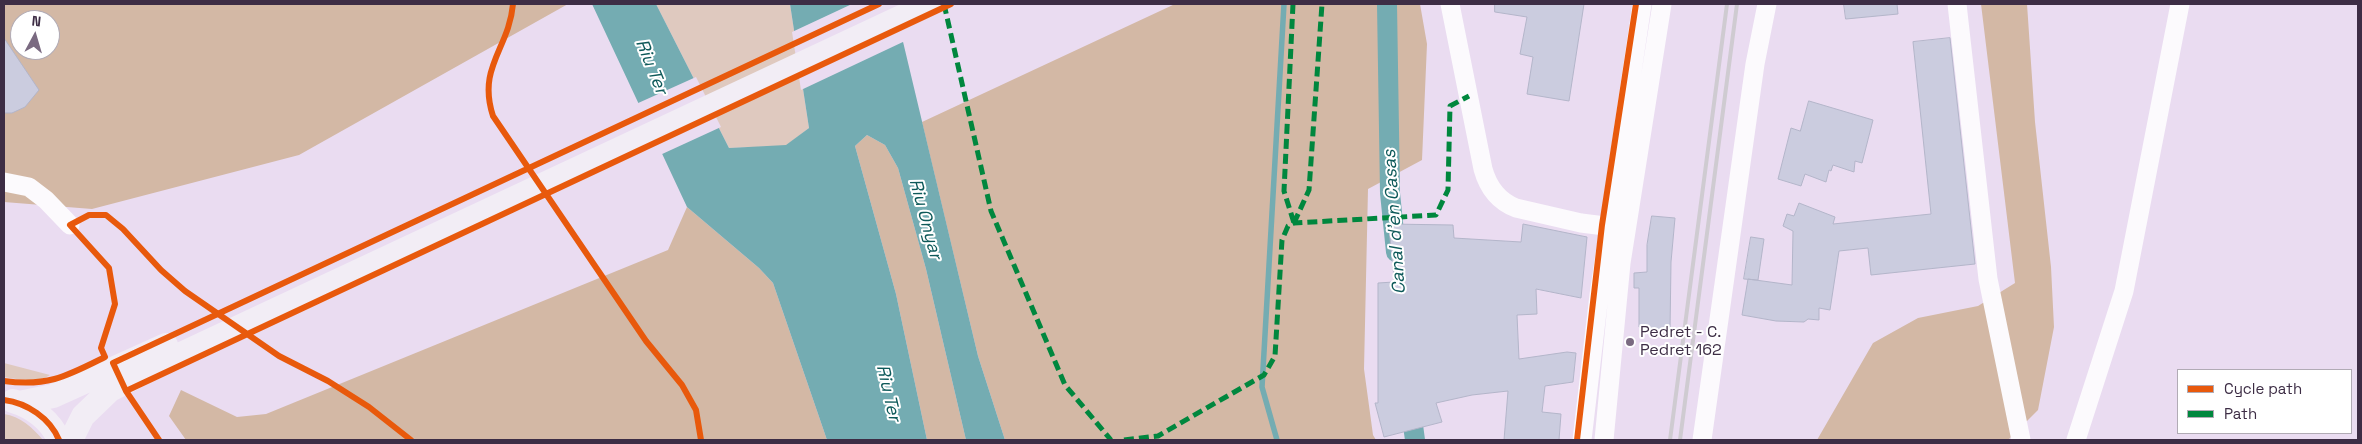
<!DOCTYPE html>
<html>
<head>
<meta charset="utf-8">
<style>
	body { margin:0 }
	#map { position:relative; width:2362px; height:444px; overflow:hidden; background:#eadcf1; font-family:"Space Grotesk",sans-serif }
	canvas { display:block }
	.frame { position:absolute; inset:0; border:5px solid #3d2d45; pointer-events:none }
	.legend { position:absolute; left:2177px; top:369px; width:175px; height:65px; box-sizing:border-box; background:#fff; border:1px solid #b1abb5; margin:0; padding:6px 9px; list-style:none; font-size:15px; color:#3d2d45 }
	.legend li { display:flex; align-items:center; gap:10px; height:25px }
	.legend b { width:25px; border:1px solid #b1abb5 }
	.north { position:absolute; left:10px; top:10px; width:50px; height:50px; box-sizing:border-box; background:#fff; border:1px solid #b1abb5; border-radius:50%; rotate:6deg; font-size:14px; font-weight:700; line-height:20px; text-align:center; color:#3d2d45 }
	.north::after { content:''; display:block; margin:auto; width:18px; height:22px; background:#7a6a81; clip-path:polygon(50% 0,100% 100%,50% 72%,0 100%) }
</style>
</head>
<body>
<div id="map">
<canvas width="2362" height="444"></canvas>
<div class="frame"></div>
<ul class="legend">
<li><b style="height:6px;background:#e8590c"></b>Cycle path</li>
<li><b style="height:6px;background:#00873e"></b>Path</li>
</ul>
<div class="north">N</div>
</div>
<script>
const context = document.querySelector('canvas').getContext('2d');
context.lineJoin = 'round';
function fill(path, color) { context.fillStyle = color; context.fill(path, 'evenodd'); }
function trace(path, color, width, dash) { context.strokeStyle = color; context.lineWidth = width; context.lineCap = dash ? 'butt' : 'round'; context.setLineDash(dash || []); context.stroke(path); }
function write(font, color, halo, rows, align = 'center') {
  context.font = font + ' "Space Grotesk",sans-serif'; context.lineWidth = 4; context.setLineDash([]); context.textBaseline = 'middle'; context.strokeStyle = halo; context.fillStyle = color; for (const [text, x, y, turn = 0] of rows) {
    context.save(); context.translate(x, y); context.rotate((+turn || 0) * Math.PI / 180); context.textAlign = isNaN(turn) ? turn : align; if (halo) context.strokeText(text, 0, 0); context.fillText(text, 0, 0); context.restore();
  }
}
fill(new Path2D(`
	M656,4H790L809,128L786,146L729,148Z
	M4,363L50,375C38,384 17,379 4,377Z
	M4,414C20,416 33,428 43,440H4Z`), '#dfc9bf');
fill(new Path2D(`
	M4,4H568L299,155L92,209L4,202ZM20,20H50V50H20Z
	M1175,4H1420L1427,44L1422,160L1368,189L1364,369L1373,435L1376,440H1005L978,356L922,122Z
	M1981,4H2027L2035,122L2051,267L2054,327L2038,410L2008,440H1817L1873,343L1918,318L1978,306L2015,283Z
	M867,135L885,145L898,168L926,269L966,440H927L896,294L855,146Z
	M687,207L759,268L773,283L827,440H186L169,416L181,390L237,417L266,414L668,250Z`), '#d3b8a5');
fill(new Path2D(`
	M592,4H656L729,148L786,145L809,128L790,4H894L978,356L1005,440H966L926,269L898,168L885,145L867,135L855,146L896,294L927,440H827L773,283L759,268L687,207Z`), '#74acb2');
fill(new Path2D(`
	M852,4H897L905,41L801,90L792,32Z
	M696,77L721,127L660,155L636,104Z`), '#eadcf1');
trace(new Path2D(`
	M1277,440L1262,387L1284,4`), '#74acb2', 5.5);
trace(new Path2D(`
	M1387,4L1390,193L1396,252
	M1410,403L1415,440`), '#74acb2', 20);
const building = new Path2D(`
	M1495,4H1584L1569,101L1527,94L1533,57L1520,54L1527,17L1495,12Z
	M1844,4H1897L1898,14L1846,19Z
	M4,38L39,90L25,107L12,113H4Z
	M1950,38L1975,264L1871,275L1868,248L1839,251L1830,310L1819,308V320L1808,319L1804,322L1776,321L1742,315L1748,279L1792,285L1793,231L1783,226L1787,214L1794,216L1799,203L1835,217L1833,224L1931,214L1913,42Z
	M1809,101L1873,120L1862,163L1855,161L1854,172L1833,165L1831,171L1829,170L1826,182L1805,174L1801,186L1778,179L1791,128L1800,131Z
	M1652,216L1675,218L1671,262L1670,331L1645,330V327H1639V288H1634V273L1647,272V245Z
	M1389,224L1453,225L1454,238L1521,242L1523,224L1587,237L1581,298L1536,289L1537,314L1517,315L1519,359L1567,352L1576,353L1573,382L1545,386L1542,412L1561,414L1559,440H1504L1508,391L1472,395L1436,403L1442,422L1384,437L1375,403H1378V283L1394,282Z
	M1751,237L1764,239L1758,280L1744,279Z`);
fill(building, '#cbccdf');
trace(building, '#b3b5c9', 1);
trace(new Path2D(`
	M1450,4L1483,169C1488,187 1498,201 1516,208L1581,223L1621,228
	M1957,4L1988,279L2021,440
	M4,182L29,187L46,200L70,225
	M1582,440L1599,295L1642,4
	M1604,440L1621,263L1662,4
	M1702,440L1755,64L1767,4
	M2076,440L2124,291L2180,4`), '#fcfafd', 19);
trace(new Path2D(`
	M13,401C33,407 51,421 59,440
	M19,403L53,396L166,345
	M71,440L83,416L110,390L166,361L929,4`), '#f2edf5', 24);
trace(new Path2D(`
	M1670,440L1727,4
	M1680,440L1737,4`), '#cfcbd1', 4);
trace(new Path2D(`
	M944,4L991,211L1065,385L1111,440
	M1293,4L1284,191L1294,223
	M1294,223L1309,190L1322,4
	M1124,440L1158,436L1264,375L1275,356L1282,240L1288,226L1294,223L1436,215L1448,190L1450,106L1469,96`), '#00873e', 5, [10, 5]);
trace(new Path2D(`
	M513,4C509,49 477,67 493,116L646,341L682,385L696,410L701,440
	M4,381C48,387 67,376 105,357L101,348L115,304L109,268L70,225L89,215H106L123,229L161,270L185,291L279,356L328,381L369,407L411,440
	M126,391L951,4
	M4,400C27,403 50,418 59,440
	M159,440L126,391L113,363L879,4
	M1577,440L1602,225L1636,4`), '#e8590c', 6);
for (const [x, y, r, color] of [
	[1630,342,5,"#7a6a81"]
]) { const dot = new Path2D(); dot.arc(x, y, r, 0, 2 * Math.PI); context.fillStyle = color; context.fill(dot); trace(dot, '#fff', 2); }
write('16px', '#3d2d45', '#fff', [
	["Pedret - C.",1640,333],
	["Pedret 162",1640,351]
], 'left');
write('italic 18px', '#0d5959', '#fff', [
	["Riu Ter",651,67,68],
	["Riu Onyar",925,219,75],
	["Canal d'en Casas",1395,222,-94],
	["Riu Ter",888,393,77]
]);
</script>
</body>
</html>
